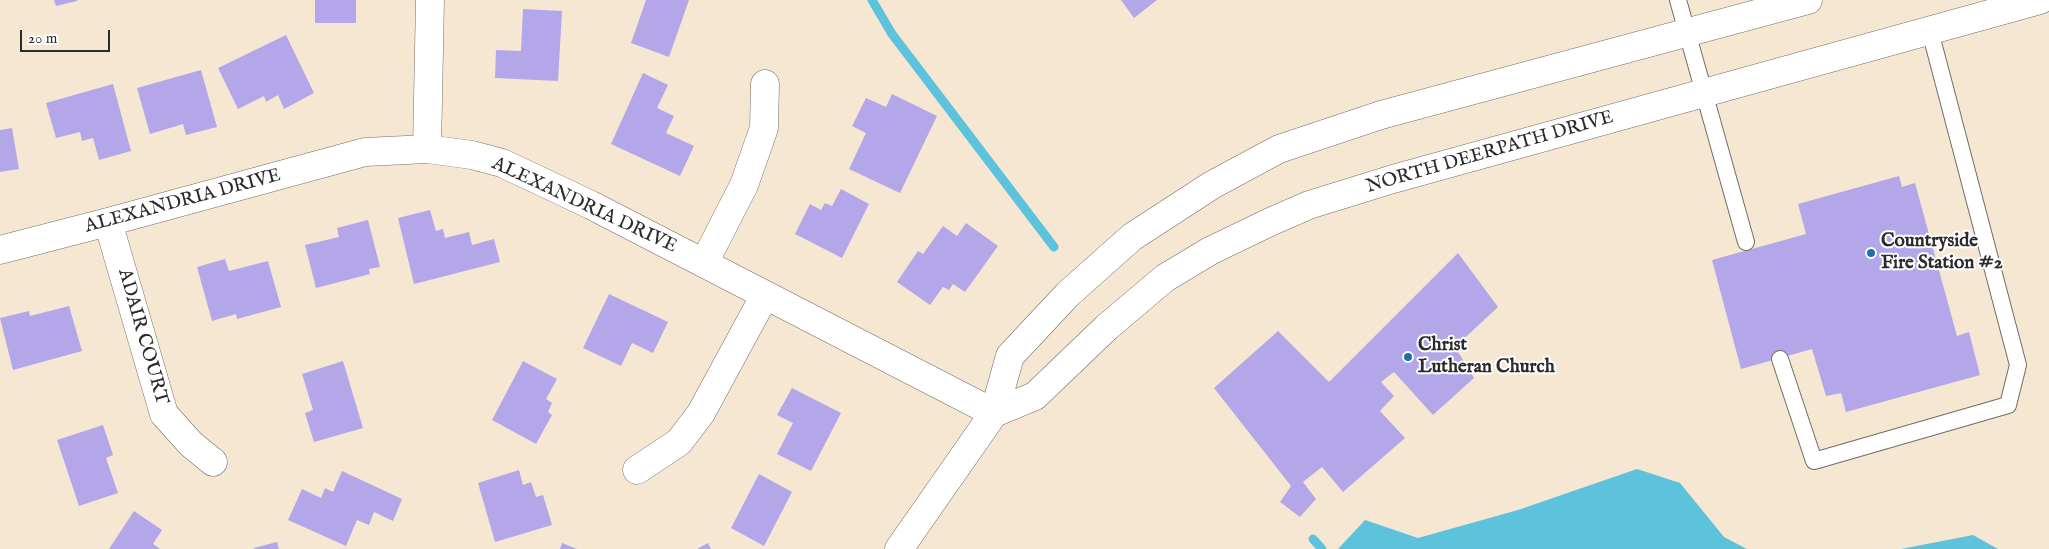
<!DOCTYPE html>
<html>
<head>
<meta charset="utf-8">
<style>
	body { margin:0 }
	#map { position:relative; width:2049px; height:549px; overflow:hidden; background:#f6e7d2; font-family:"IM FELL English",serif }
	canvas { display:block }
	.scale { position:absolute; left:20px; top:30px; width:90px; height:22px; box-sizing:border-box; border:2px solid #2b2b2b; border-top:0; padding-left:6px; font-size:15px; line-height:18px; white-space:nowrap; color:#2b2b2b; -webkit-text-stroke:4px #fff; paint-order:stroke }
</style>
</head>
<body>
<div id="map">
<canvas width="2049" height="549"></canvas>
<div class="scale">20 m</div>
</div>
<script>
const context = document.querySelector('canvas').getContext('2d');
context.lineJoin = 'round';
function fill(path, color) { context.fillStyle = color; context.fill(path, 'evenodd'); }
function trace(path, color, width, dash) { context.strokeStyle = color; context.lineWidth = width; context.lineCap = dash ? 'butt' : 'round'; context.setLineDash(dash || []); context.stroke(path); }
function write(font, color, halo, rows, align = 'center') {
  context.font = font + ' "IM FELL English",serif'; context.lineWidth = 4; context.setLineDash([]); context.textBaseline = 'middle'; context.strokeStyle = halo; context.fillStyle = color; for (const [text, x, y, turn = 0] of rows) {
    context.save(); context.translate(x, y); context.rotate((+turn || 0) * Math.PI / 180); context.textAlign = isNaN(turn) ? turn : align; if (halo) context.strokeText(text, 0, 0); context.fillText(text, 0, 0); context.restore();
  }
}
fill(new Path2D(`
	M1637,469L1680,483L1724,537L1747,549H1338L1365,520L1418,538L1518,510Z
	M1973,535L1998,549H1901Z`), '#5dc2db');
trace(new Path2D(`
	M872,0L892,34L1054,247
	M1313,539L1322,549`), '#5dc2db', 9);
fill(new Path2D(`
	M54,0H77V1L56,6Z
	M315,0H356V23H315Z
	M646,0H689L669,57L631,43Z
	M1121,0H1157L1134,18Z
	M523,9L562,11L558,81L495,78L496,50L521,51Z
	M286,35L314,93L284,109L278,95L266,102L264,96L238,109L218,68Z
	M201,70L217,127L186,135L183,124L150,134L137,88Z
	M643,73L668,85L657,108L674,116L666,133L694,146L680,176L611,144Z
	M113,84L131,151L99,160L93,138L82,141L80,132L56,138L46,103Z
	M892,94L937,116L900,193L849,169L866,133L852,126L866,98L886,107Z
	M12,128L19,169L0,172V130Z
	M1899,176L1902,187L1915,183L1957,336L1969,332L1980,375L1846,412L1841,393L1826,396L1812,349L1741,369L1712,260L1806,234L1798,204Z
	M841,189L869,204L842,258L795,234L810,204L821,210L825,203L832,206Z
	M430,210L436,231L443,229L445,238L469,232L472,245L494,239L500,262L414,284L398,218Z
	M368,220L380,267L369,269L370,274L316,288L305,245L339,237L337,228Z
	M966,223L998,246L965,292L953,284L949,290L943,287L930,305L897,282L918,251L923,254L943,226L957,236Z
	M1458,253L1498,307L1455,347L1474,378L1433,415L1394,372L1381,382L1394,396L1380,411L1405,438L1343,492L1322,467L1303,482L1316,499L1300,517L1280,502L1291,486L1214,388L1278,331L1329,382Z
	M225,259L229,271L268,261L281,307L237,319L236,314L212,321L197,267Z
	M609,294L668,322L653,353L632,343L621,366L583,348Z
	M69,306L82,351L13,370L0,318L29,311L30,316Z
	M343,361L363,428L314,442L305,413L313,410L302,374Z
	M523,361L557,379L546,399L552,403L548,412L552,415L536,444L492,420Z
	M792,388L841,413L811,471L777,454L793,423L777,415Z
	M103,425L113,455L106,458L118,493L79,506L57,440Z
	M519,470L523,485L531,482L536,497L543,495L552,525L495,542L478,483Z
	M342,471L402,499L393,521L374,512L369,525L357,520L346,546L288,520L302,489L321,498L325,488L333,492Z
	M759,474L792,492L764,546L731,528Z
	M134,511L162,530L153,544L160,549H109Z
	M277,542L279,549H254V548Z
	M562,543L577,549H560Z
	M708,543L711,549H697Z`), '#b3a7ea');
const lane = new Path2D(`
	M1678,0L1746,242
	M1780,359L1814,461L2008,405L2018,365L1930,31`);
const street = new Path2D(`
	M427,149L430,0
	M108,222L164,414L191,444L213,462
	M0,250L108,222L365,152L427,149L472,155L502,163L591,205L994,413
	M704,263L744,185L764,128L765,84
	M637,470L679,442L701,413L765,295`);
const secondary = new Path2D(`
	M994,413L1035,396L1107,327L1165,278L1210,251L1270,222L1309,205L1393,179L2040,0
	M899,549L994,413L1010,356L1068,294L1132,237L1212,185L1279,149L1381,115L1808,0`);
trace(lane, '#726d65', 18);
trace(street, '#726d65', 29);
trace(secondary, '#726d65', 29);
trace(lane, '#fff', 16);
trace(street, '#fff', 28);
trace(secondary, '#fff', 28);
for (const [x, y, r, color] of [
	[1871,253,5,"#1f6fb2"],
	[1408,357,5,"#1f6fb2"]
]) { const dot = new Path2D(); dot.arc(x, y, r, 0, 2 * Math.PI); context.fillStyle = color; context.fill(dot); trace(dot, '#fff', 2); }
write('19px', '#2b2b2b', '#fff', [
	["NORTH DEERPATH DRIVE",1490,153,-16],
	["ALEXANDRIA DRIVE",183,202,-15],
	["ALEXANDRIA DRIVE",584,206,25],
	["ADAIR COURT",142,337,74]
]);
write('bold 19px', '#2b2b2b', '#fff', [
	["Countryside",1881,242],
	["Fire Station #2",1881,264],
	["Christ",1418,346],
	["Lutheran Church",1418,368]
], 'left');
</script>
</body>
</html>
